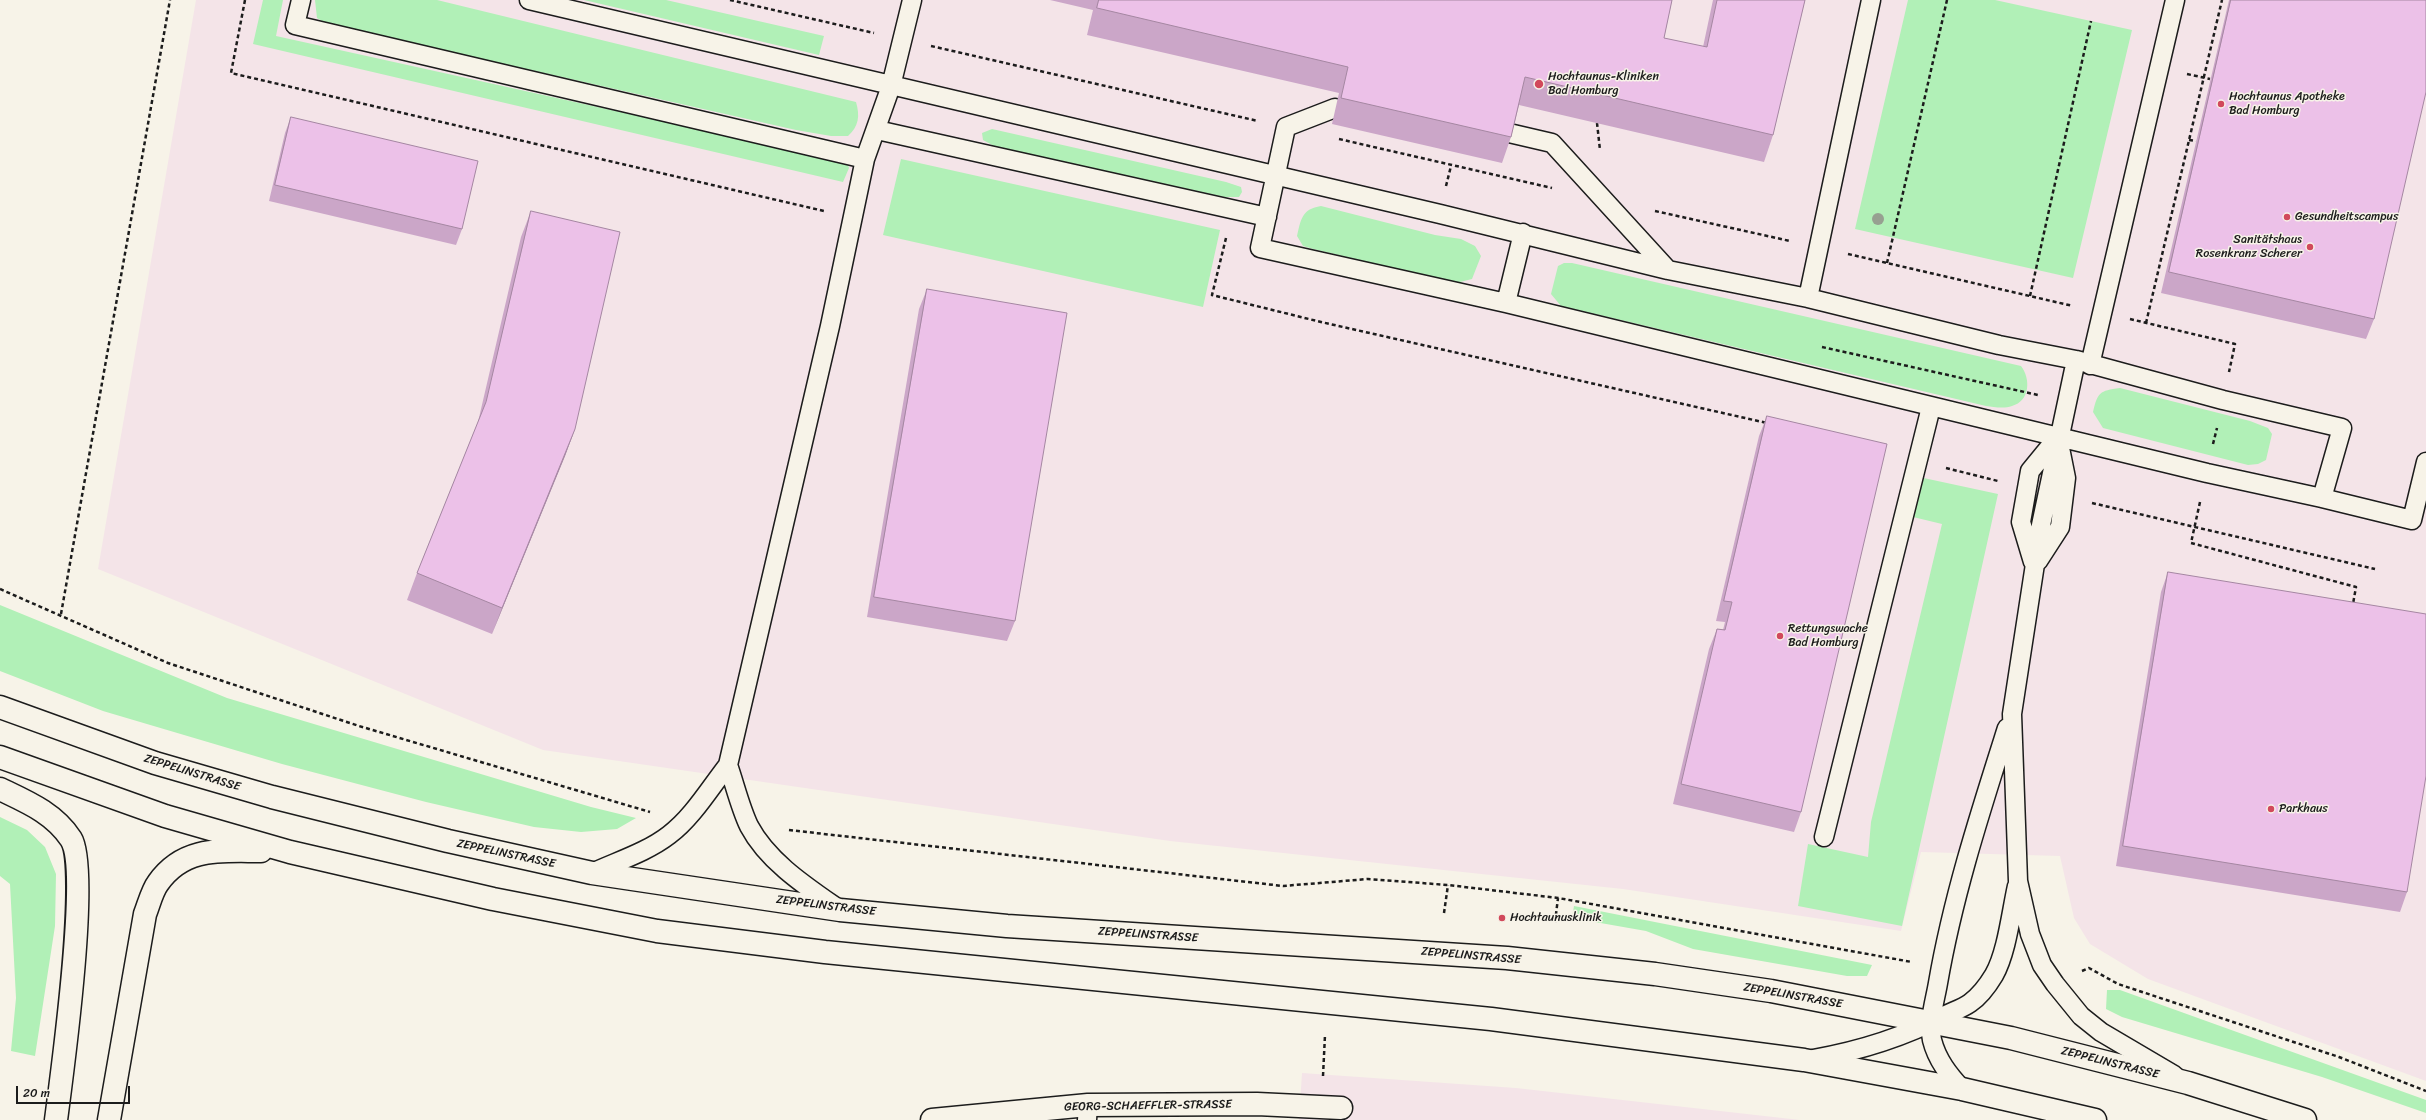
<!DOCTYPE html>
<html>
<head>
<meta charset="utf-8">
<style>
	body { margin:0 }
	#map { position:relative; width:2426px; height:1120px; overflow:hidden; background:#f7f3e8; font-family:Sriracha,sans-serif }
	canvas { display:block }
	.scale { position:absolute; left:16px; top:1086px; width:114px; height:18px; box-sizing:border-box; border:2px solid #1c1c1c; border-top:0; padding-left:5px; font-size:12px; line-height:14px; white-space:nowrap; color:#1c1c1c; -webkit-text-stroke:3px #f7f3e8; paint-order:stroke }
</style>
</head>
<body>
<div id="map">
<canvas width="2426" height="1120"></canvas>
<div class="scale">20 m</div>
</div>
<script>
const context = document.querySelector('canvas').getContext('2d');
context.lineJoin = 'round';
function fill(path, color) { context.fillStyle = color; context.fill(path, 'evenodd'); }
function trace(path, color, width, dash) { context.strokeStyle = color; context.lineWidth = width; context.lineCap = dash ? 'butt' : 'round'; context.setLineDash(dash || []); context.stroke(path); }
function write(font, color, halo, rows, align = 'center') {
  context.font = font + ' Sriracha,sans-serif'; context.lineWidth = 3; context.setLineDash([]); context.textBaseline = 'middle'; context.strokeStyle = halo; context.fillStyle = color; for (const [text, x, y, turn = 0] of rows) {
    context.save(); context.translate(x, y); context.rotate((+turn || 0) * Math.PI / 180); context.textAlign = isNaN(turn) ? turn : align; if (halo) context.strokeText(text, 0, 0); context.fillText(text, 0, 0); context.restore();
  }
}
fill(new Path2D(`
	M196,0H2426V1081L2148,979L2090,944L2074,918L2060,856L1921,852L1901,931L1623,889L1170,841L543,750L98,569Z
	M1302,1073L1516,1088L1800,1120H1299Z`), '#f4e4e8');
fill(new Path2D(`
	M263,0H283L276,36L847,162L849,168L843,182L253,44Z
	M315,0H437L856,102C860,116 859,126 848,136H831L796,130L327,24L317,18Z
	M584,0H666L824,36L819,55Z
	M1908,0H1995L2132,30L2073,278L1855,229Z
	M992,129L1226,182L1241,187L1242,192L1239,197H1224L994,146L983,140L982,133Z
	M901,159L1220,230L1203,307L883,235Z
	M1321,206L1435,235L1461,239L1475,246L1481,256L1472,279L1456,283L1313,249L1303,246L1297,236C1301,219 1302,209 1321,206Z
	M1564,263H1572L2021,366C2031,379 2030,401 2012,406C2004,409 1994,407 1986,406L1561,306L1551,294L1558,266Z
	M2120,388L2250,421L2268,428L2272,434L2266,460L2258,464L2248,465L2103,428L2093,412C2098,392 2099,391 2120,388Z
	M1919,477L1998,494L1902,926L1798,906L1808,844L1868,857L1871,822L1942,524L1913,517Z
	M0,605L227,698L591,807L636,818L617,829L581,832L534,827L426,802L282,764L103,711L0,671Z
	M0,817L27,830L45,847L56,874L55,926L35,1056L11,1051L16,998L10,884L0,876Z
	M1574,906L1872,965L1867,976H1847L1693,949L1646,931L1572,918Z
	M2107,990H2120L2426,1100V1113L2322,1077L2122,1017L2106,1009Z`), '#b1f0b7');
const service = new Path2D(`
	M301,0L295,25L865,159
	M529,0L1440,214L1668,270L1808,298L1999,345L2076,360L2223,400L2342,428L2322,498L2207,473L1506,303L1260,248L1286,127L1335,108
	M877,130L1267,217
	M1509,133L1552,143L1668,270
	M1808,298L1871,0
	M1506,303L1523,233
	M2076,360L2041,525L2012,714L2018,881L2030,934L2042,965L2055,984L2081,1016L2101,1032L2174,1075
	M2090,365L2175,0
	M2322,498L2412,520L2426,462
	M2038,561L2060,527L2066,478L2060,448
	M2033,562L2021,522L2030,471L2057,438
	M728,765C735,785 740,807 749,826C768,862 807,887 840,910
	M1824,837L1931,407
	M592,873C618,861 647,852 669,835C692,818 710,788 728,765L830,326L865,159L891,86L912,0
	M1813,1059C1859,1051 1904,1037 1946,1015C1954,1011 1963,1008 1970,1003C1980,996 1988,985 1994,975C2007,952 2011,913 2017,886
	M1962,1089C1949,1075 1937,1060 1932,1040C1928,1022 1935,1001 1938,983C1953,896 1980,813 2007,728
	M1087,1120L1088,1105`);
const minor = new Path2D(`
	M932,1120L1088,1105L1257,1104L1341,1108`);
const secondary = new Path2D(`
	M0,707L155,763L272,797L448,841L592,873L840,910L1007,926L1507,958L1655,974L1771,991L2011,1038L2188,1083L2305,1120
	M0,757L165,816L290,852L493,899L657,931L825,952L1491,1019L1804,1060L1962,1089L2095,1120
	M0,789C27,802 54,813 71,839C90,869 62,1074 56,1120
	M109,1120L145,914C149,904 152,891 158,883C184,846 221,851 261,851`);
trace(service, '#1c1c1c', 21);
trace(minor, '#1c1c1c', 25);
trace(secondary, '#1c1c1c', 25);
trace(new Path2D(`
	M245,0L231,73L824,211
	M730,0L874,33
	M931,46L1258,121
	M2187,74L2210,79
	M1597,123L1600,150
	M1339,139L1552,188
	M2189,140L2196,141
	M1446,186L1451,166
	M1655,211L1790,241
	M1226,238L1212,295L1321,322L1767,423
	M1848,254L2073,306
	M1887,263L1947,0
	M2030,296L2091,21
	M2130,319L2235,344L2229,372
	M2146,323L2222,0
	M1822,347L2038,395
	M2213,444L2217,428
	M1946,468L1998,481
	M2200,502L2191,543L2356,587L2353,604
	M2092,503L2375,569
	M0,589L168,663L359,726L650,812
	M61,614L170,0
	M789,830L1283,886L1368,879L1448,885L1558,898L1912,962
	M1444,913L1448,885
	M1555,922L1558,898
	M2082,971L2089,968L2118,984L2339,1057L2426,1091
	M1323,1076L1325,1035`), '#1c1c1c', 2.5, [4, 3]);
trace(service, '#f7f3e8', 18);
trace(minor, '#f7f3e8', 22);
trace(secondary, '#f7f3e8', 22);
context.fillStyle = '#97a091';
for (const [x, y] of [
	[1878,219]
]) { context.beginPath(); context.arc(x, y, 6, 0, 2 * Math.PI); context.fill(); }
fill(new Path2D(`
	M1050,0H1672L1664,38L1703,47L1713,0H1805L1773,135L1764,162L1519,105L1511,137L1502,163L1332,124L1339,93L1087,35L1093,10Z
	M2229,0H2426L2374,319L2366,339L2161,293Z
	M291,117L462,229L456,245L269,201L285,133Z
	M531,211L575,429L565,456L492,634L407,600L417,573L478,422L521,237Z
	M927,289L1015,621L1007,641L867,617L919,309Z
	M1767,416L1801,812L1794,832L1673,804L1709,649L1717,629L1723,630L1725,622L1716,621L1759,436Z
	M2168,572L2407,892L2400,912L2116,866L2161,592Z`), '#cba6c8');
fill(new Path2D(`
	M575,429L565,456L492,634L502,608Z`), '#a587a2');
const building = new Path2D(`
	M1099,0H1672L1664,38L1707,47L1717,0H1805L1773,135L1525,77L1511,137L1341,98L1348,67L1097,8Z
	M2231,0H2426V92L2374,319L2169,272Z
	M291,117L478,161L462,229L275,185Z
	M531,211L620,232L575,429L502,608L417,573L486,402Z
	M927,289L1067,313L1015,621L874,597Z
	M1767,416L1887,444L1801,812L1681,784L1717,629L1725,630L1732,602L1724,601Z
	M2168,572L2426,614V776L2407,892L2123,846Z`);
fill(building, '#ecc1e8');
trace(building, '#a587a2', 1);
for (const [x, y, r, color] of [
	[1539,84,5,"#d1495b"],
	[2221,104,4,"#d1495b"],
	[2287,217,4,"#d1495b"],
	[2310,247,4,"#d1495b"],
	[1780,636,4,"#d1495b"],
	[2271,809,4,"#d1495b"],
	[1502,918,4,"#d1495b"]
]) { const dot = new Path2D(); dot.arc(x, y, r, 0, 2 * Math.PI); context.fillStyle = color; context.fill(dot); trace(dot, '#f7f3e8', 1.5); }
write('12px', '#1c1c1c', '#f7f3e8', [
	["Hochtaunus-Kliniken",1548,77],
	["Bad Homburg",1548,91],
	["Hochtaunus Apotheke",2229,97],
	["Bad Homburg",2229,111],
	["Gesundheitscampus",2295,217],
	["Sanitätshaus",2302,240,"right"],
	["Rosenkranz Scherer",2302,254,"right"],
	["Rettungswache",1788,629],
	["Bad Homburg",1788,643],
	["Parkhaus",2279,809],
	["Hochtaunusklinik",1510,918]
], 'left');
write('12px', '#1c1c1c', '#f7f3e8', [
	["ZEPPELINSTRASSE",192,773,17],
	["ZEPPELINSTRASSE",506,854,12],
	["ZEPPELINSTRASSE",826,906,7],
	["ZEPPELINSTRASSE",1148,935,4],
	["ZEPPELINSTRASSE",1471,956,5],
	["ZEPPELINSTRASSE",1793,996,10],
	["ZEPPELINSTRASSE",2110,1063,14],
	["GEORG-SCHAEFFLER-STRASSE",1148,1106,-1]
]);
</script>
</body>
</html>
